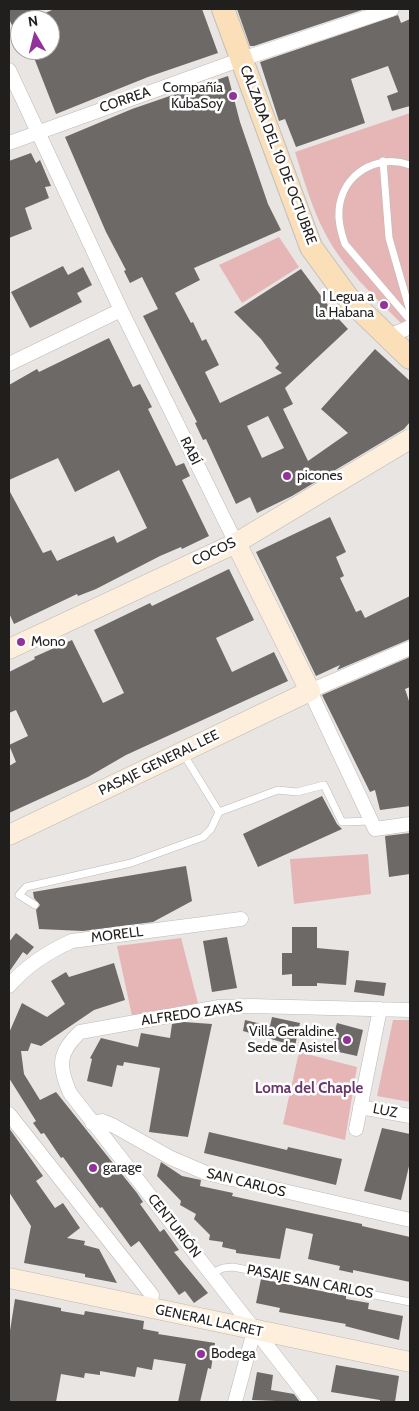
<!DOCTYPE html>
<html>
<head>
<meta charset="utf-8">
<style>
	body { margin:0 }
	#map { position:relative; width:419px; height:1411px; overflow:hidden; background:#e8e5e2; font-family:Cabin,sans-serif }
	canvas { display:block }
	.frame { position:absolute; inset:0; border:10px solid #211f1e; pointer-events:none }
	.north { position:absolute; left:10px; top:10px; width:50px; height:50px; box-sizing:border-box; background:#fff; border:1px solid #a6a5a5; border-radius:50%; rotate:352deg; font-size:14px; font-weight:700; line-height:20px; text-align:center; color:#211f1e }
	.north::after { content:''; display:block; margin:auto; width:18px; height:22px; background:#92329a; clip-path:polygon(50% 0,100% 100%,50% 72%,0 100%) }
</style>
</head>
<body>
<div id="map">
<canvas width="419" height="1411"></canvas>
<div class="frame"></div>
<div class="north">N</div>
</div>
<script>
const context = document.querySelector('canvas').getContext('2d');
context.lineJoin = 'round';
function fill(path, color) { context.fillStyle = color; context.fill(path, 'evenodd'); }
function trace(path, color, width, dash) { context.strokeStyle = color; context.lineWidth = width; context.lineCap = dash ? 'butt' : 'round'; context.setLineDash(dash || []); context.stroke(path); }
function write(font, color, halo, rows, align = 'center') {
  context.font = font + ' Cabin,sans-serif'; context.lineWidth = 5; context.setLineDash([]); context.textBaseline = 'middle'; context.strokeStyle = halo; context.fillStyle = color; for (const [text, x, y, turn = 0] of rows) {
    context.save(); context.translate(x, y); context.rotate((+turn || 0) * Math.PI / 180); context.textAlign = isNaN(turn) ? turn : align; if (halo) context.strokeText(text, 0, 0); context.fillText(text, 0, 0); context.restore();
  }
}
fill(new Path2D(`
	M410,113V318L402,324C375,297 344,269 326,235C312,209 304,180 295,152Z
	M279,237L299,267L242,303L219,265Z
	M368,854L371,894L294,904L290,859Z
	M181,938L198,1003L132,1016L117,946Z
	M393,1020H410V1102L377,1096Z
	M299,1052L357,1067L345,1140L283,1124Z`), '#e5b6b5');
fill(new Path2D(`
	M9,9H34L37,17L54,9H202L218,53L148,77L56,114L31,50H50V20H20V42L9,19Z
	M237,9H365L254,46H250Z
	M398,15L401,23L410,19V106L392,111L387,96L398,92L388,66L351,79L365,123L296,147L285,119L279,121L260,62Z
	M228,76L240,122L268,204L281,230L194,268L200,280L175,293L191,323L193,322L202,341L206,339L219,365L205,372L220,403L282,373L275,368L279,364L261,339L234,312L301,269L336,316L348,329L285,388L293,404L283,409L308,461L348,433L321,409L375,349L410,381V422L404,429L292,496L257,513L250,497L236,504L206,439L203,440L195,423L197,422L143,316L158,309L142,277L130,283L124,271L126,270L106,232L65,137L132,109ZM268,416L284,448L262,458L247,426Z
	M31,153L36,163L40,160L51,186L45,187L49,198L25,208L32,229L9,238V161Z
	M63,266L68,275L83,267L92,285L77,293L82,302L30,328L11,292Z
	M109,338L133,387L140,384L152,407L148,409L176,466L184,463L190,476L182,480L209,536L182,549L181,547L160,556L96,589L78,596L77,594L14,624L9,613V490L43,553L51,550L57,561L114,536L117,543L147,528L119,470L75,492L58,458L9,480V385L37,369L39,372Z
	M330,517L346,552L336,557L344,576L340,578L356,612L361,610L365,618L410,596V639L337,670L340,665L316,676L256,552Z
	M229,569L254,620L216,638L232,672L274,652L288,681L126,755L88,777L9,813V766L16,762L9,745L28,736L16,710L9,713V672L35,659L34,657L72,640L103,703L124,693L94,630L150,603L152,606Z
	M410,657V687L405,689L410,704V806L380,810L375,790L370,792L322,695Z
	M322,796L337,824L342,829L258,867L243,834Z
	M410,833V874L389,877L385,836Z
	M186,866L192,901L153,922L83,931L39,929L36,910L40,905L34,898L33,892Z
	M292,927H317V948L349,951L346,985L317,983V986H292V974L282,975V953H292Z
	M16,933L34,947L27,955L23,952L9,972V942Z
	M227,937L237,988L212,992L203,941Z
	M114,963L125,1000L94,1010L41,1046L31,1043L28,1051H21L24,1074L40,1100L56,1092L137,1193L143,1202L140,1204L160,1232L164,1229L179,1250L174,1252L208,1293L194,1303L185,1291L179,1295L139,1241L131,1247L102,1207L100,1208L63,1157L61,1158L44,1133L41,1134L33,1123L36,1121L9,1078V1033L22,1003L47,1017L65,1004L51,981L66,972L69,977Z
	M356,980L386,983L384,996L354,992Z
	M272,1017L300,1023L295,1046L243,1031L245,1020L270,1026Z
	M184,1022L212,1024L188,1137L149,1132L160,1068L124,1062L123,1066L117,1065L112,1087L87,1081L92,1059L90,1058L101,1038L138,1047L141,1033L170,1038L172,1024Z
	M337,1023L363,1030L357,1056L330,1050Z
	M9,1128L43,1176L36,1181L55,1208L63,1203L80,1228L67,1238L85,1241L84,1245L99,1249L117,1283L85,1277V1274L24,1263L31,1226L9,1192Z
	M382,1128L410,1134V1162L401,1200L364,1191Z
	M209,1132L287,1150L288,1147L342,1159L336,1185L204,1153Z
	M161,1162L182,1176L201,1180L200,1186L233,1193L232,1196L362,1224V1226L410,1237V1282L353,1270V1273L339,1270L340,1266L308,1259L313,1234L286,1228L280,1259L236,1253V1250L222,1247L223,1242L209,1240L210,1235L194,1219L196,1214L180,1205L181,1201L157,1176Z
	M261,1279L346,1296V1299L369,1303L368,1309L403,1316L399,1340L345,1326L346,1324L279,1312L280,1308L256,1303Z
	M15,1299L61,1308V1311L84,1315L85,1311L144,1321L143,1329L159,1332L158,1334L215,1343L211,1369L208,1368L200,1402H178L186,1364L154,1359L152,1370L137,1367L135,1377L100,1371V1375L85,1373L84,1378L61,1374L56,1402H9V1337Z
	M336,1365L399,1376L395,1402H380V1400L331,1392Z
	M257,1372L273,1375L271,1390L294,1394L300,1402L252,1400Z`), '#6d6967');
const lane = new Path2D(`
	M383,161L389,238L410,311
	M410,165C377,153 342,174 339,210C338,222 341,233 345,244L410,320
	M184,755L219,812L278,790L297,792L324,785L342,822L371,821
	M35,905L19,895L26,887L131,863L203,837L211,829L219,812
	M212,1273L223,1268L233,1267L410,1302`);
const street = new Path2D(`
	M9,70L121,310L236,543
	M9,143L242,59L392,9
	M387,337L410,327
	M9,364L121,310
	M410,648L310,691L375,829L410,824
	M9,986C27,965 47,952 72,941L241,919
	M360,1107L410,1116
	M9,1114L152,1295L149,1308
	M92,1123L102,1121L114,1126L171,1158L206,1173L410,1220
	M356,1129L380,1009
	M235,1402L254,1331
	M311,1402L70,1093C58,1066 58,1053 80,1032L219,1007L251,1006L410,1010`);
const secondary = new Path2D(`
	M9,649L236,543L410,439
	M9,835L310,691L236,543
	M9,1278L410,1362`);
const primary = new Path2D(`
	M223,9L311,247L348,298L410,358`);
trace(lane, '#bdb9b7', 8);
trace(street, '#bdb9b7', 15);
trace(secondary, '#bdb9b7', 21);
trace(primary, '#c1c0c0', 24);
trace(lane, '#fff', 7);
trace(street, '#fff', 14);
trace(secondary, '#fdefdb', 20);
trace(primary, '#fadfb8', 22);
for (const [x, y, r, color] of [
	[233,96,5,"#92329a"],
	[384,305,5,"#92329a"],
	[287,476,5,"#92329a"],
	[21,642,5,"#92329a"],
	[347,1040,5,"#92329a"],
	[93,1168,5,"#92329a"],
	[201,1354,5,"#92329a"]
]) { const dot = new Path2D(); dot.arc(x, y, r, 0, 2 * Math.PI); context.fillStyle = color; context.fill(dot); trace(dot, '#fff', 2); }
write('14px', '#211f1e', '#fff', [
	["Compañía",223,88,"right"],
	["KubaSoy",223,104,"right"],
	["I Legua a",374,297,"right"],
	["la Habana",374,313,"right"],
	["picones",297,476],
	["Mono",31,642],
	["Villa Geraldine.",337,1032,"right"],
	["Sede de Asistel",337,1048,"right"],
	["garage",103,1168],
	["Bodega",211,1354]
], 'left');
write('14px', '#211f1e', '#fff', [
	["CORREA",125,100,-19],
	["CALZADA DEL 10 DE OCTUBRE",278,155,69],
	["RABÍ",190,451,64],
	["COCOS",214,552,-26],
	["PASAJE GENERAL LEE",159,763,-26],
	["MORELL",117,935,-7],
	["ALFREDO ZAYAS",192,1014,-8],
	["LUZ",385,1111,11],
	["SAN CARLOS",246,1183,14],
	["CENTURIÓN",174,1226,52],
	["PASAJE SAN CARLOS",310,1282,11],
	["GENERAL LACRET",209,1321,12]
]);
write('bold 15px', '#69396d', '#fff', [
	["Loma del Chaple",309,1089]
]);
</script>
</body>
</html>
